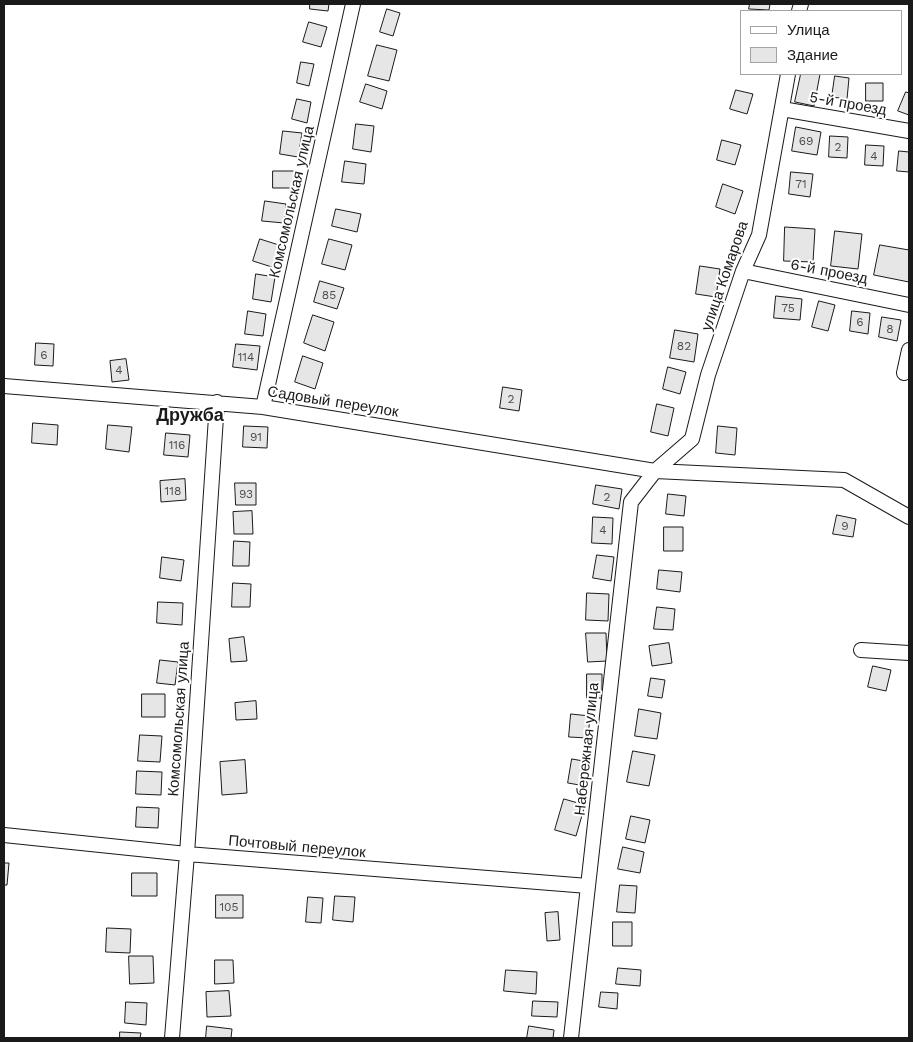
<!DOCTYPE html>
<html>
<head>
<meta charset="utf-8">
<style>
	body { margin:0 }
	#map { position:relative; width:913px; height:1042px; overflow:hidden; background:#fff; font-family:"Work Sans",sans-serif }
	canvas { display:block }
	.frame { position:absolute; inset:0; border:5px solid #1a1a1a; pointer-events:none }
	.legend { position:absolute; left:740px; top:10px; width:162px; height:65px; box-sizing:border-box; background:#fff; border:1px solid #a3a3a3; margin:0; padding:6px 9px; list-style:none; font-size:15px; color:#1a1a1a }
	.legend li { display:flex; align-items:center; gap:10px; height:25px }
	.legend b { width:25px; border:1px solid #a3a3a3 }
</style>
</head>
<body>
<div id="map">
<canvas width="913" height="1042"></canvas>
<div class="frame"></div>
<ul class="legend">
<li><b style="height:6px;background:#fff"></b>Улица</li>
<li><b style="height:14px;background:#e6e6e6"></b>Здание</li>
</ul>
</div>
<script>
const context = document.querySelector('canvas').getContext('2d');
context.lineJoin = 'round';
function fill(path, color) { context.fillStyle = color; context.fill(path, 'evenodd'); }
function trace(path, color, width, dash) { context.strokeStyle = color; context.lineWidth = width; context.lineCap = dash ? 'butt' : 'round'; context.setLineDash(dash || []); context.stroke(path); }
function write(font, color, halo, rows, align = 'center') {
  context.font = font + ' "Work Sans",sans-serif'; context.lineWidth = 4; context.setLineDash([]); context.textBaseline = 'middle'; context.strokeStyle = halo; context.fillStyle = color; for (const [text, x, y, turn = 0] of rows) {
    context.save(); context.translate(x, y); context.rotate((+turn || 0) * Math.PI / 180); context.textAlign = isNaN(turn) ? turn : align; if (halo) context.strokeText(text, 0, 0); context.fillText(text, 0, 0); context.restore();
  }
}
const building = new Path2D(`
	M310,4H329L328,11L310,9Z
	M750,4H770L769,10L749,9Z
	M387,9L400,13L393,36L380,32Z
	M309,22L327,27L321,47L303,42Z
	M377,45L397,50L389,81L368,76Z
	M301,62L314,64L309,86L297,83Z
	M801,74H820L814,106L795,102Z
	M835,76L849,78L847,99L832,97Z
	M866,83H883V101H866Z
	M366,84L387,91L382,109L360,102Z
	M736,90L753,94L747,114L730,109Z
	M906,92L909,93V115L898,111Z
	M297,99L311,102L307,123L292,119Z
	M356,124L374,126L371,152L353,149Z
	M796,127L821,132L817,155L792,151Z
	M283,131L302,133L298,157L280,154Z
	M830,136L848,137L847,158L829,157Z
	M722,140L741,145L735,165L717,160Z
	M866,145L884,146L883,166L865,165Z
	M899,151L909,152V172L897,171Z
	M345,161L366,164L364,184L342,182Z
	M273,171H295V188H273Z
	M791,172L813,174L810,197L789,194Z
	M723,184L743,191L735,214L716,207Z
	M265,201L286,204L284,223L262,221Z
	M336,209L361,214L357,232L332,226Z
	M785,227L815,229L813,262L784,261Z
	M835,231L862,234L858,269L831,266Z
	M260,239L282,246L275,268L253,261Z
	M329,239L352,245L345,270L322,264Z
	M880,245L909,250V282L874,275Z
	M700,266L720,269L716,297L696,294Z
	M256,274L275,277L271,302L253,299Z
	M320,281L344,288L337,309L314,302Z
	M776,296L802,299L800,320L774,318Z
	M819,301L835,305L828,331L812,327Z
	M248,311L266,314L263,336L245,334Z
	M852,311L870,313L868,334L850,331Z
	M313,315L334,322L325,351L304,343Z
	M882,317L901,320L897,341L879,337Z
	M675,330L698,334L694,362L670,358Z
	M36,343L54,344L53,366L35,365Z
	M236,344L260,346L257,370L233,367Z
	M303,356L323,363L315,389L295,382Z
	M126,359L129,380L112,382L110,361Z
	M668,367L686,372L680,394L663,389Z
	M503,387L522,390L519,411L500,408Z
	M657,404L674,408L668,436L651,432Z
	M33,423L58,425L57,445L32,443Z
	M108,425L132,427L129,452L106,449Z
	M244,426L268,427L267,448L243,447Z
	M718,426L737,428L735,455L716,453Z
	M166,433L190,435L188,457L164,455Z
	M185,479L186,500L161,502L160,481Z
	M235,483H256V505H236Z
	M596,485L622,489L619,509L593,504Z
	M668,494L686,496L684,516L666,514Z
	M252,511L253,534H234L233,512Z
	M837,515L856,519L853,537L833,534Z
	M593,517L613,518L612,544L592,543Z
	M664,527H683V551H664Z
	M234,541L250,542L249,566H233Z
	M597,555L614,557L611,581L593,578Z
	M162,557L184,560L181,581L160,578Z
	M659,570L682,572L680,592L657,589Z
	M233,583L251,584L250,607H232Z
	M587,593L609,594L608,621L586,620Z
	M158,602L183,603L182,625L157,623Z
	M657,607L675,609L673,630L654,629Z
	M586,633H606L607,661L588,662Z
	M244,637L247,661L231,662L229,639Z
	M669,643L672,663L652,666L649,646Z
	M160,660L178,662L175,685L157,683Z
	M873,666L891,670L886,691L868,687Z
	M587,674H602V698H587Z
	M651,678L665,680L662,698L648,696Z
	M142,694H165V717H142Z
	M256,701L257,719L236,720L235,703Z
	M639,709L661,713L657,739L635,736Z
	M571,714L590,716L588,738L569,737Z
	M140,735L162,736L160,762L138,761Z
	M633,751L655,755L649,786L627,782Z
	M572,759L589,762L585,786L568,783Z
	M245,760L247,793L222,795L220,762Z
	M137,771L162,772L161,795L136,794Z
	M564,799L585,805L576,836L555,830Z
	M137,807L159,808L158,828L136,827Z
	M631,816L650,820L645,843L626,839Z
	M623,847L644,852L640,873L618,869Z
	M4,863H9L7,885H4Z
	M132,873H157V896H132Z
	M620,885L637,886L635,913L617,912Z
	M216,895H243V918H216Z
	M335,896L355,897L353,922L333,920Z
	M308,897L323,898L321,923L306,922Z
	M558,912L560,940L547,941L545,913Z
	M613,922H632V946H613Z
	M107,928L131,929L130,953L106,952Z
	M129,956H153L154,983L130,984Z
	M215,960H233L234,983L215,984Z
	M618,968L641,970L640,986L616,984Z
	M506,970L537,972L536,994L504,991Z
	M229,991L231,1016L207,1017L206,992Z
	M601,992L618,993L617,1009L599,1007Z
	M533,1001L558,1002L557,1017L532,1016Z
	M126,1002L147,1003L146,1025L125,1023Z
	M207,1026L232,1029L231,1038H206Z
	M529,1026L554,1030L553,1038H527Z
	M120,1032L141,1033L140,1038H120Z`);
fill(building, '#e6e6e6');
trace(building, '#1a1a1a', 1);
const minor = new Path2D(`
	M799,11L801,4
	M782,109L909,131
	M743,271L909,305
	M904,373L909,350
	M4,386L263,407L655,471L844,480L909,517
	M263,407L353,4
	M861,650L909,653
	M4,835L187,854L588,886
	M172,1038L187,854L217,402
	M571,1038L631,502L655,471L692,439L708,375L743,271L759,235L788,74`);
trace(minor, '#1a1a1a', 16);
trace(minor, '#fff', 14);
write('12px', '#4d4d4d', null, [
	["69",806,141],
	["2",838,147],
	["4",874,156],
	["71",801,184],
	["85",329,295],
	["75",788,308],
	["6",860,322],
	["8",890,329],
	["82",684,346],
	["6",44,355],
	["114",246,357],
	["4",119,370],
	["2",511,399],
	["91",256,437],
	["116",177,445],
	["118",173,491],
	["93",246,494],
	["2",607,497],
	["9",845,526],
	["4",603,530],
	["105",229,907]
]);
write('15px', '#1a1a1a', '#fff', [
	["5-й проезд",848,104,10],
	["Комсомольская улица",292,202,-77],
	["6-й проезд",829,272,11],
	["улица Комарова",725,276,-71],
	["Садовый переулок",333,402,9],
	["Комсомольская улица",179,719,-86],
	["Набережная улица",587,749,-84],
	["Почтовый переулок",297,847,5]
]);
write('bold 18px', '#1a1a1a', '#fff', [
	["Дружба",190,416]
]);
</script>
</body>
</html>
